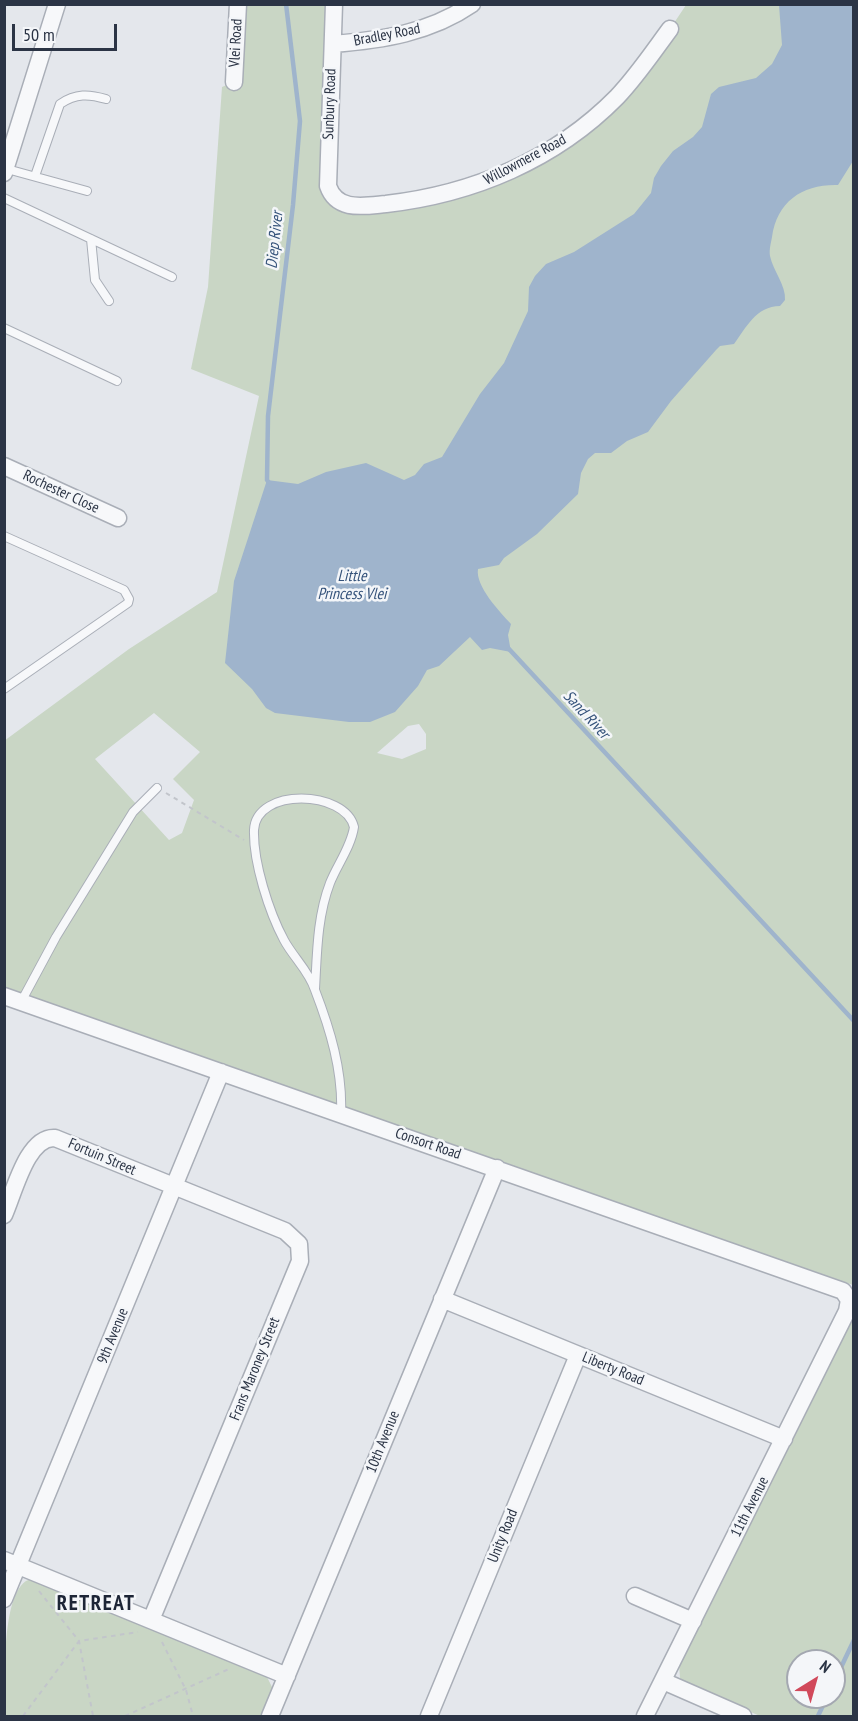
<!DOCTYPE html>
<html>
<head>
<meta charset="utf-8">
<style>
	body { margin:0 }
	#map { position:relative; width:858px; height:1721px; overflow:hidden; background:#e4e7ec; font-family:"PT Sans Narrow",sans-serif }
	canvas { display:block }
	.frame { position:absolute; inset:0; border:6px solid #2b3445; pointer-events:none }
	.north { position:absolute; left:786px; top:1649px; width:60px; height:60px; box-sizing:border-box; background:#f4f6f9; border:2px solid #a4a8b1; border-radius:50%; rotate:37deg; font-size:16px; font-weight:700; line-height:24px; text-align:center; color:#2b3445 }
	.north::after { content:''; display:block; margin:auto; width:21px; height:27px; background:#d1495b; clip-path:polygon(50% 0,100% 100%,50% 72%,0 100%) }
	.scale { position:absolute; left:12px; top:24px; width:105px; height:27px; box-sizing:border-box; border:3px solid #2b3445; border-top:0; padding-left:8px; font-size:18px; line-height:21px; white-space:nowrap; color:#2b3445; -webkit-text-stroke:4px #f4f6f9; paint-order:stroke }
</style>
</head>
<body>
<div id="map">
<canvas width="858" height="1721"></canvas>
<div class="frame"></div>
<div class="north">N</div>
<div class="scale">50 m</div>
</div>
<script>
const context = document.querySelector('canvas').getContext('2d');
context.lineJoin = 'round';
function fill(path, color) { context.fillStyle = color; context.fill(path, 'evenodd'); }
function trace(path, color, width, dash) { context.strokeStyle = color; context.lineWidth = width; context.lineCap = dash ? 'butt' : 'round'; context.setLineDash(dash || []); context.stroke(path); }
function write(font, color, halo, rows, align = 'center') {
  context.font = font + ' "PT Sans Narrow",sans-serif'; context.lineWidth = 5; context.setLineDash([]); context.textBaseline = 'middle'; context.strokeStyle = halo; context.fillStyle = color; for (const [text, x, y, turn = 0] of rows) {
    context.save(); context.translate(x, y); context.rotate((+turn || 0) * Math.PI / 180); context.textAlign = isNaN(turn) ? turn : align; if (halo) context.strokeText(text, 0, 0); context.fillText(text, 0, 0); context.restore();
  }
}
fill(new Path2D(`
	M238,5H327L336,200L431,198L574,134L670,29L686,5H853V1285L5,989L4,741L129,649L217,592L259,396L191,369L208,287L222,87L234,82ZM154,713L200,752L173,779L194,800L182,833L169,840L95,759ZM419,724L426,734V749L402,759L377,753L408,726Z
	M853,1314V1716H760L686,1684L680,1678L679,1664ZM798,1661H834V1697H798Z
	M31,1579L266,1675L273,1689L263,1716H5C5,1686 0,1586 31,1579Z`), '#c9d6c5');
fill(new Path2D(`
	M779,5H854L853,161L838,185C803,184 777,201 772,237C771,243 769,249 770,256C773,271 786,285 785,300L780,306C756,306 746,328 734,344L720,346L716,350L671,401L648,432L627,441L611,453H595L588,459L581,473L578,494L537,534L504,558L499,565L478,569C475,586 500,612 511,624L508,635L511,652L490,648L482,650L470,637L439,666L427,670L418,686L395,712L370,722H349L275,713L266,708L252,689L225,663L234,581L267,480L298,484L326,472L366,463L404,480L415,475L424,464L442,457L480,394L504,363L528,311L529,287L535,276L546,264L574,252L634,214L651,193L654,178L661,166L673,151L693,137L702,127L711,94L719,87L756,78L772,64L782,45Z`), '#9fb4cc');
trace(new Path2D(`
	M270,484L267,480L268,416L293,205L300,121L286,4
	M509,649L854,1021
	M834,1682L854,1640
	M818,1716L827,1697`), '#9fb4cc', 4.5);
const lane = new Path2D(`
	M7,169L87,191
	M35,176L60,104C76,93 89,94 106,99
	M4,198L172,277
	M91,239L95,280L109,301
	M4,328L117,381
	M4,536L124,590L129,599L128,603L4,689
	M315,989C317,954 317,917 330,883C337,865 351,847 354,827C345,790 256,787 254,830C253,862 269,912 284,940C293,957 309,971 315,990C330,1029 343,1071 341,1114
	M21,1002L56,937L133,812L157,788`);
const street = new Path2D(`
	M334,4L328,186C337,212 364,206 386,204C473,194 555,160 617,97C637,76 653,52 670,29
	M333,44C382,40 430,33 472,4
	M234,82L238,4
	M4,173L57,4
	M4,466L118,518
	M4,996L843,1291L849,1300L847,1311L645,1716
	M4,1215C14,1193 27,1136 55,1138L285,1231L299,1244L300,1261L151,1620
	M442,1299L784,1439
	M4,1560L287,1676
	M635,1596L693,1621
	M4,1599L221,1072
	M663,1681L743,1716
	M270,1716L497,1168
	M429,1716L578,1355`);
trace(lane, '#a9aeb7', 10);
trace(street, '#a9aeb7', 19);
trace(new Path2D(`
	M166,793L244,840
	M39,1591L79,1641L93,1716
	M162,1642L186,1690L193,1716
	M23,1716L79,1641L138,1632
	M125,1716L229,1669`), '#c2c5cb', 2, [4.5, 4.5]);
trace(lane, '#f7f8fa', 8);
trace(street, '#f7f8fa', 16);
write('15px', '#2b3445', '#f4f6f9', [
	["Bradley Road",387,35,-11],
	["Vlei Road",236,43,-87],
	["Sunbury Road",330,104,-88],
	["Willowmere Road",525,160,-28],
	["Rochester Close",61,492,25],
	["Consort Road",428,1144,19],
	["Fortuin Street",102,1157,23],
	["9th Avenue",113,1336,-68],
	["Frans Maroney Street",255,1369,-68],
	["Liberty Road",613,1369,22],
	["10th Avenue",383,1442,-68],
	["11th Avenue",750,1507,-63],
	["Unity Road",503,1536,-68]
]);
write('italic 16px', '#34527a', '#f4f6f9', [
	["Diep River",275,240,-84],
	["Little",352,576],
	["Princess Vlei",352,594],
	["Sand River",586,715,47]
]);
context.letterSpacing = '1.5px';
write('bold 21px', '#1d2536', '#f4f6f9', [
	["RETREAT",96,1604]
]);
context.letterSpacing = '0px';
</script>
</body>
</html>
